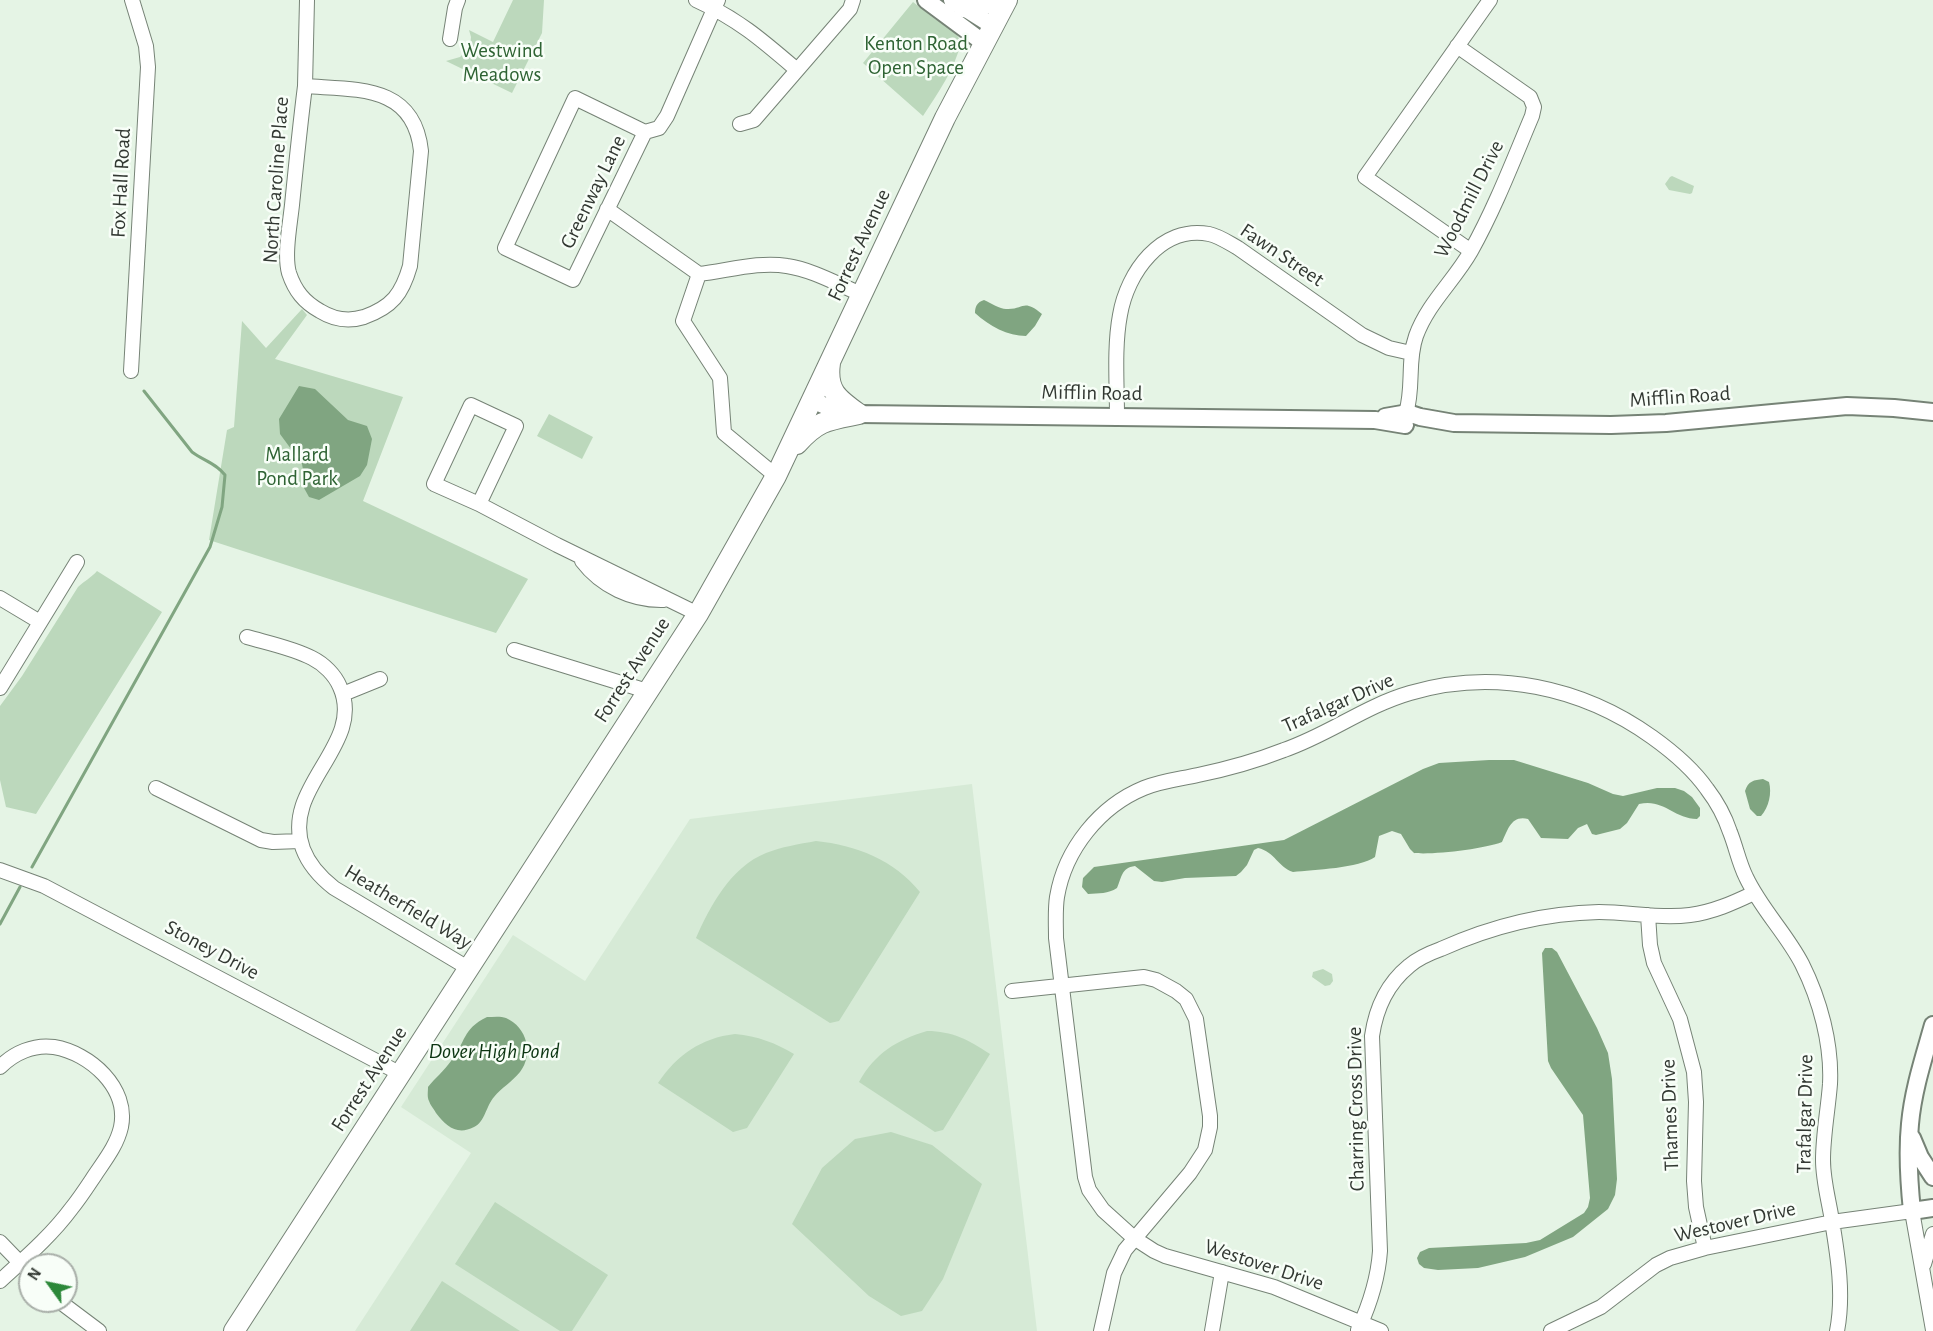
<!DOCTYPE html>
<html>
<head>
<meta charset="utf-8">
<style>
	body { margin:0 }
	#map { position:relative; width:1933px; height:1331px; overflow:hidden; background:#e5f4e5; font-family:"Alegreya Sans",sans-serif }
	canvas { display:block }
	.north { position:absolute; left:18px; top:1253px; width:60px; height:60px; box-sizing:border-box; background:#f8fef8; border:2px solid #a9afa9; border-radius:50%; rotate:303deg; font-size:16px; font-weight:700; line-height:24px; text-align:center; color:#323832 }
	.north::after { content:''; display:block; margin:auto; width:21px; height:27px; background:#2c8839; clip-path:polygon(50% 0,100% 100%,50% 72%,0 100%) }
</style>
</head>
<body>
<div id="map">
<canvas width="1933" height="1331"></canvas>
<div class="north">N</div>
</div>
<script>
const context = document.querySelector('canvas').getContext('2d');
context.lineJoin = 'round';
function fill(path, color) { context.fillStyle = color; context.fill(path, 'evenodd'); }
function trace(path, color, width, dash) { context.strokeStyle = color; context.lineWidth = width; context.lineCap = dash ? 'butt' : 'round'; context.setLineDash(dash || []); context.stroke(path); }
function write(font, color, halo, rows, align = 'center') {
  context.font = font + ' "Alegreya Sans",sans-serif'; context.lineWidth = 5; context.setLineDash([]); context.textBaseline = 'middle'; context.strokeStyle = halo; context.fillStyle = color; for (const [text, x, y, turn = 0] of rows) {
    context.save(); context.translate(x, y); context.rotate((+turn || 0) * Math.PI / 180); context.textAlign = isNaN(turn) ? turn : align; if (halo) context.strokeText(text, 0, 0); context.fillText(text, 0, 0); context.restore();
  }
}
fill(new Path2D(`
	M972,784L1037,1331H355L471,1153L401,1107L513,935L585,981L690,819Z`), '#d6ead6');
fill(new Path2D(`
	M513,0H544L542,33L512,93L446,61L460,57L470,47L471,37L469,30L493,42Z
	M913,2L935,19L954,30L961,42C955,69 938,93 923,116L863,63Z
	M1672,176L1694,186L1692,193L1690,194L1669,190L1665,184L1670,177Z
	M302,309L307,315L275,359L403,397L363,501L528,579L496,633L209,540L227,430L234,427L242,321L266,348Z
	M549,414L593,437L582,459L537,436Z
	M97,571L162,612L36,814L6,807L0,780V706L22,676L78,587C84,581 91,578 97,571Z
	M816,841C856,845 894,860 920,892L839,1021L830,1023L696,938C710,906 731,867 766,853C781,847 799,844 816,841Z
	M1323,969L1332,974L1333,981L1330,985L1325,986L1312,977L1313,972Z
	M927,1031C952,1031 969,1040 990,1054L943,1130L935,1132L859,1082C875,1053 897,1040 927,1031Z
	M735,1034C758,1036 775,1043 794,1054L747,1128L733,1132L658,1083C677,1055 701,1038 735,1034Z
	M891,1132L932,1145L982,1184L943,1279L922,1311L901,1316L869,1296L792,1224L822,1168L855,1139Z
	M495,1202L608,1275L572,1331H560L455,1264Z
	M442,1281L520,1331H410Z`), '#bcd8bc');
fill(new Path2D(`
	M984,300C991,303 1000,309 1006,309C1025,310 1022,298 1042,314L1035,326L1026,336C1008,336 989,326 975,313C975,307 977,302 984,300Z
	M299,386L315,389L348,420L367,426L372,439L367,465L360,476L319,500L309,497L304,488L305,481L302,464L280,434L279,419Z
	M1489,760H1514L1588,783L1613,794L1623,796L1657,788H1675L1684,791L1692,797L1700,808V816L1697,819C1673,818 1663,798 1639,804L1627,823L1620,829L1596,835L1592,834L1587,824L1578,828L1568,839L1541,838L1528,819C1511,815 1508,830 1502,842C1484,849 1433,855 1414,853L1410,849L1401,834L1392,831L1379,836L1375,857C1359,868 1314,870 1293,872C1278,867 1275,852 1258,848L1254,850L1247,865L1241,872L1236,876L1185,878L1162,882L1154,881L1135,866C1121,868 1122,877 1117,888C1108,894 1099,893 1088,894L1082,887L1083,878L1094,867L1284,840L1423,769L1439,763Z
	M1763,779L1769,782C1772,793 1769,807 1761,816H1757L1750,809L1745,791C1748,781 1754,780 1763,779Z
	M1545,948H1552L1557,952L1597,1028L1608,1053L1612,1079L1617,1179L1615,1195L1608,1209L1573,1237L1525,1257L1478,1268L1438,1270L1424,1268L1419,1264L1417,1258L1420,1252L1429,1248L1526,1243L1540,1240L1584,1213L1588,1207L1590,1198L1583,1115L1551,1068L1548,1061L1542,953Z
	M487,1017C493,1017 501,1016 506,1018C527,1027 534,1054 520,1072C512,1082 501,1088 494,1097C486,1106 485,1122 474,1127C457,1136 446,1126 436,1113C434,1109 430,1105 429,1101C427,1097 428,1092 428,1087C435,1078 444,1071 451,1061C466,1042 462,1029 487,1017Z`), '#80a581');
trace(new Path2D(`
	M32,867L210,547L222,507L225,475C216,463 204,461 192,452L144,391
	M0,924L20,887`), '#80a581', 3);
const minor = new Path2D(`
	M696,0C738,19 762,40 797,70
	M450,39L455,8L458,0
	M305,86C356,90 414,84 421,151L410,266C402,294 392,307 364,317C348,322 333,319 320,311C304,302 295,291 289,273C284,255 290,224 292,205C296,165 300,126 305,86Z
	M305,86L307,0
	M740,124L754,120L850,9L853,0
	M645,132L575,98L505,248L573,280L645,132L659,128L667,116L718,0
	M607,209L699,274C727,271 759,261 787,266C813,270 837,284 861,294
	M1471,251L1365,177L1490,0
	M699,274L683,321L720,378L724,433L776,476
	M131,371L148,67L146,46L132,0
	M1406,413C1414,388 1407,361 1416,336C1428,303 1454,281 1471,251C1495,208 1513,161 1532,116L1534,107L1530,97L1457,46
	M1117,416C1117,383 1114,347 1120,315C1127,273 1161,225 1209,234C1219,236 1229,243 1238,248L1362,335L1389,348L1411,353
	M479,504L516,426L471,405L434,484L479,504L557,545L698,614
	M582,561C601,586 632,601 664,600
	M0,598L40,622
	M247,637C268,643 293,648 312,658C324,664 335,675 340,687C366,745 280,787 303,849C309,865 320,877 334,888L468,968
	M514,650L647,691
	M0,688L77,562
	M343,694L380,679
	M156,788L261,840L273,842L300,841
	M0,870L44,886L401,1074
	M1648,915L1650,945L1654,963L1680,1019L1694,1072L1696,1102L1694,1181L1696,1207L1705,1248
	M1012,991L1144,977L1156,980L1176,991L1186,999L1196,1019L1210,1116V1127L1205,1150L1190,1173L1125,1250L1114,1273L1101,1331
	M0,1067C14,1053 34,1044 54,1047C90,1053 129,1088 121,1127C117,1145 105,1160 95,1175C87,1187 80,1198 71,1209C51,1236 24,1259 0,1281
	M0,1242L30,1273
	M1924,1264L1933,1234
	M59,1301L99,1331
	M1358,1330C1370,1304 1378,1280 1380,1251L1372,1036C1376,1008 1387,984 1409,966C1418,958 1430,953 1441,949C1490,927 1545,913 1599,912C1630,912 1660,919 1690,915C1713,912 1733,903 1754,893
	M1212,1331L1222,1272
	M1381,1331L1274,1287L1165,1256L1154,1251L1134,1238L1103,1210L1089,1190L1085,1177L1056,938C1056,924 1055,910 1057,897C1065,849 1100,806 1144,788C1161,781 1180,779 1198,775C1227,769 1256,761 1284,750C1328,735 1365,706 1410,693C1494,668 1582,687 1652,737C1673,752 1693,769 1707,789C1717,802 1725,817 1730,832C1736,847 1739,863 1746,877C1761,909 1786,933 1802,964C1820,1000 1832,1044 1830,1084C1828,1110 1823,1135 1823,1160C1823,1181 1829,1201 1832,1221C1838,1257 1844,1295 1837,1331
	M1551,1331L1601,1307L1656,1265L1670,1258L1705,1248L1832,1222L1912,1211L1933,1330`);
const major = new Path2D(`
	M926,0L984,43
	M952,0L993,26
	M812,400L834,410L859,414L1375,420L1405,425
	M1385,417L1408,413L1420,417L1454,423L1611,425L1666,423L1847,406L1894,408L1933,412
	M1933,1025C1924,1057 1913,1090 1910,1124C1907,1153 1909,1182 1912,1211L1933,1208
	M1912,1138L1920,1157L1933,1177`);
const highway = new Path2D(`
	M963,7L975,8L995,0
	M830,363C826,391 838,399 859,414
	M797,444C818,420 829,420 859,414
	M234,1331L698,614L776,476L945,118L1007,0`);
trace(minor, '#768376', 16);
trace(major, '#768376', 20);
trace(highway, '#768376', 22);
trace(minor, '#fff', 14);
trace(major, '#fff', 16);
trace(highway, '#fff', 20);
write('21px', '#2e6333', '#f8fef8', [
	["Kenton Road",916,44],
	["Open Space",916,68],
	["Westwind",502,51],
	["Meadows",502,75],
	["Mallard",297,455],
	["Pond Park",297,479]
]);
write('21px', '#323832', '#f8fef8', [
	["North Caroline Place",276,180,-86],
	["Fox Hall Road",121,183,-87],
	["Greenway Lane",593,192,-64],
	["Woodmill Drive",1469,199,-63],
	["Forrest Avenue",859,245,-65],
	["Fawn Street",1282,255,34],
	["Mifflin Road",1092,393,1],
	["Mifflin Road",1680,397,-4],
	["Forrest Avenue",632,670,-57],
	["Trafalgar Drive",1338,703,-24],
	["Heatherfield Way",408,907,31],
	["Stoney Drive",212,950,28],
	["Forrest Avenue",369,1079,-57],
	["Charring Cross Drive",1356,1109,-91],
	["Trafalgar Drive",1805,1114,-89],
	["Thames Drive",1670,1115,-92],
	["Westover Drive",1735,1222,-13],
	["Westover Drive",1264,1265,18]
]);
write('italic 22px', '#0c3512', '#f8fef8', [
	["Dover High Pond",494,1051]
]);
</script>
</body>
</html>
